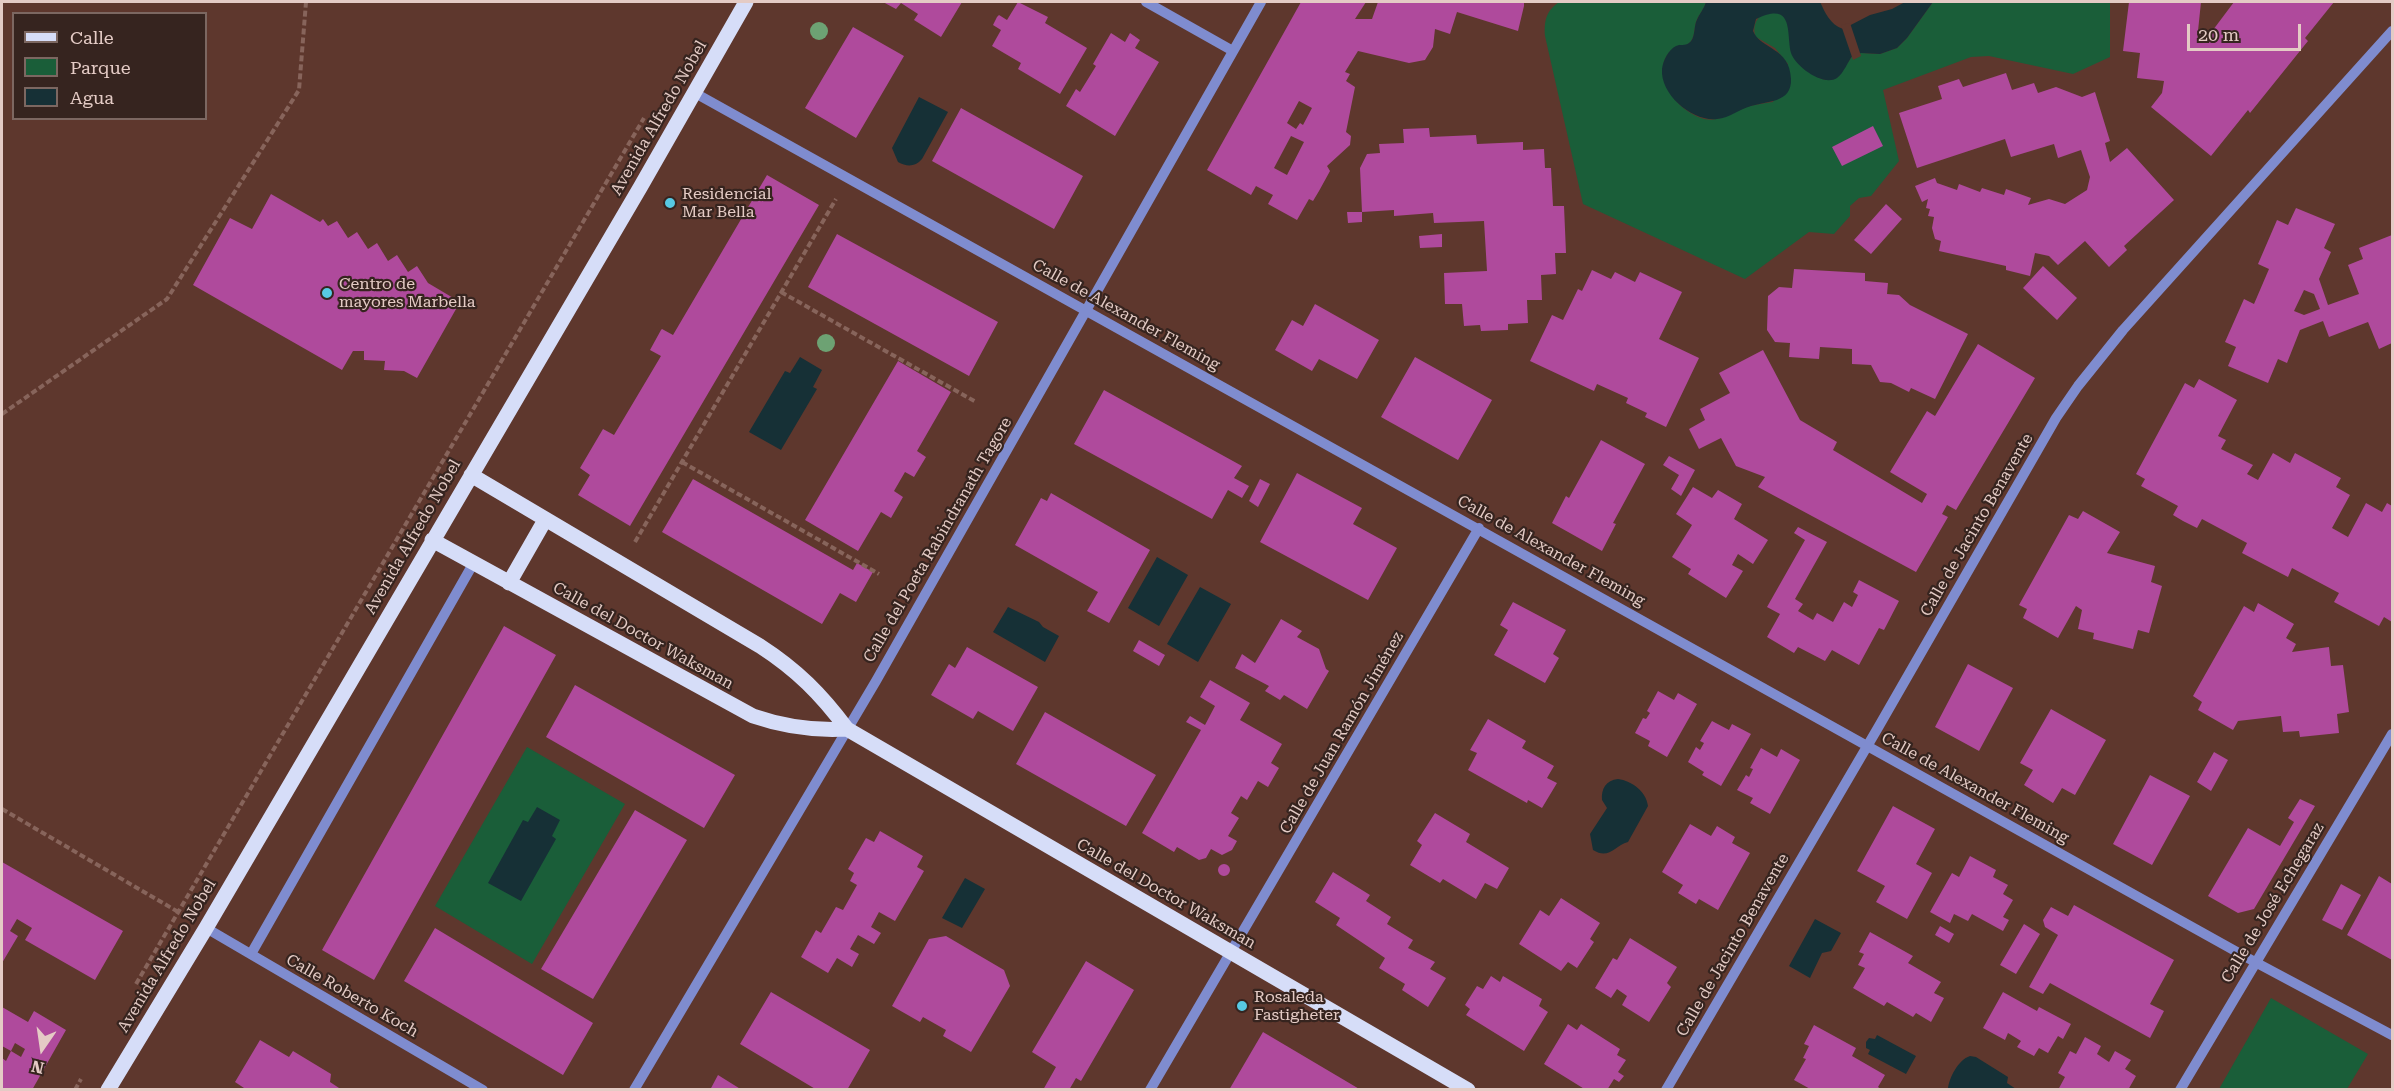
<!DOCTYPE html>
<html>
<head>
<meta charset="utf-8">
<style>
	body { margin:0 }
	#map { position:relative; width:2394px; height:1091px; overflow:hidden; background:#5e372d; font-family:"Roboto Serif",serif }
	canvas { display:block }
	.frame { position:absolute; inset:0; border:3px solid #e4cbc5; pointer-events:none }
	.legend { position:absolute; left:12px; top:12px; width:195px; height:108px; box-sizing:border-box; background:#36241f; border:2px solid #7c6761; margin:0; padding:8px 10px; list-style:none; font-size:18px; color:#e4cbc5 }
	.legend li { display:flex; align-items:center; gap:12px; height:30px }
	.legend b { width:30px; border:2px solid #7c6761 }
	.north { position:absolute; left:12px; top:1019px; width:60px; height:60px; -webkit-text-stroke:4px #36241f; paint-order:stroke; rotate:193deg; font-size:16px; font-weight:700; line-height:24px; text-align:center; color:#e4cbc5 }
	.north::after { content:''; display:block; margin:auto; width:21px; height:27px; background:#e4cbc5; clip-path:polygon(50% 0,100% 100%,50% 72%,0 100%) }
	.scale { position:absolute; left:2187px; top:24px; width:114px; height:27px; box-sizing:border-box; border:3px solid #e4cbc5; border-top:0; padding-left:8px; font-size:18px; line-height:21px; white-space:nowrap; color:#e4cbc5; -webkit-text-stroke:4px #36241f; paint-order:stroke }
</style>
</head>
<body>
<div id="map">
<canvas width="2394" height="1091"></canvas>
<div class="frame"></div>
<ul class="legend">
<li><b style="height:8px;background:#d6ddf8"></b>Calle</li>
<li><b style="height:16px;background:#1a5e39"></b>Parque</li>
<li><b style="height:16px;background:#163036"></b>Agua</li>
</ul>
<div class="north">N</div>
<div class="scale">20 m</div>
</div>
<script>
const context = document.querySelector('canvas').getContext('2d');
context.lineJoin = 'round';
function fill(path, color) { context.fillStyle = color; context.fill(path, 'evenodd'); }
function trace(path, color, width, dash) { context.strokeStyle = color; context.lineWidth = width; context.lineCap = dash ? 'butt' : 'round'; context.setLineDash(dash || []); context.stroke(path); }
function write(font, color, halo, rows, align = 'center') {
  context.font = font + ' "Roboto Serif",serif'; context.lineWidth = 4.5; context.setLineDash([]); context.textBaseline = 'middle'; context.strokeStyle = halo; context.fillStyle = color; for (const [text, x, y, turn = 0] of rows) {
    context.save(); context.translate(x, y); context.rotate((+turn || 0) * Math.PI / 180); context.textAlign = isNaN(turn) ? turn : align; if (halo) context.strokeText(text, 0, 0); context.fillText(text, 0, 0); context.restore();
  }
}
fill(new Path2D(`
	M1559,2H1706C1704,10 1698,15 1696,22C1694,29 1695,40 1688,44C1679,49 1673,45 1666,57C1660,68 1664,78 1668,88C1672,97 1679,105 1686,110C1715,130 1723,114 1750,106C1758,104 1766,103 1773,102L1788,64L1775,48L1756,37C1748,18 1772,2 1785,16C1793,24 1788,33 1790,43C1791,47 1795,51 1798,55C1807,68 1820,87 1838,77L1853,55L1861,53L1880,54L1897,48L1907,38L1933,2H2110V57L2073,74L1989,56L1971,57L1883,90L1899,161L1871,196L1859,198L1850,206V216L1834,234L1809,232L1745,279L1583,204L1545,36C1544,21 1546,11 1559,2Z
	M527,747L625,804L532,964L435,906Z
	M2271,998L2368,1054L2347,1089H2219Z`), '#1a5e39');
fill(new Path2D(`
	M1706,2H1820C1825,12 1830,25 1843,29L1870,15L1892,9L1905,2H1933L1907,38L1897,48L1880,54L1861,53L1853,55C1848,61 1844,73 1837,78C1823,87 1795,66 1791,53C1786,34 1795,0 1756,19L1753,31C1761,50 1790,47 1791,79C1792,103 1767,101 1751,106C1739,109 1730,118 1717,119C1693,122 1660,95 1662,69C1663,61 1668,50 1676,46C1680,44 1685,46 1689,43C1695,39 1694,28 1696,22C1699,14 1704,9 1706,2Z
	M919,97L948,112L922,159C915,167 907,167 898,162L892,148Z
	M800,357L822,370L813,387L817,389L781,450L749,432L785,371L790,373Z
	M1157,557L1188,575L1159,626L1128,608Z
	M1200,587L1231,604L1198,662L1167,644Z
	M1008,607L1039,622L1043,627L1059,636L1045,662L993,632Z
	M1618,779C1632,781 1646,791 1648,806L1628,842C1614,846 1609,860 1593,850L1590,834L1607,808L1602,800C1601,789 1606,780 1618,779Z
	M537,807L560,820L552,836L556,839L521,901L488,883L523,820L528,822Z
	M965,878L985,889L962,928L942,918Z
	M1815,919L1841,933L1831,951L1822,953L1810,978L1789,966Z
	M1877,1035L1916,1056L1906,1074L1868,1054L1870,1050L1866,1048V1042L1869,1038L1875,1039Z
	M1970,1056L1976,1057L2008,1077L2007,1083L2016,1089H1948C1949,1078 1958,1060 1970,1056Z`), '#163036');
fill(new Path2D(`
	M1850,23L1861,56L1853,60L1841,25Z`), '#5e372d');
fill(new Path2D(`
	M883,2H962L941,37L914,20L918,14L901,3L896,9Z
	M1018,2L1048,17L1045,23L1087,48L1060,94L1018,69L1021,63L992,46L1001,30L993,25L997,17L999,15L1007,20Z
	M1301,2H1366L1355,19H1372L1378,2H1524V6L1518,31L1457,12L1450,34L1435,29L1433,47L1425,60L1409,63L1358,51L1345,72L1350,74L1346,81L1355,87L1346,132L1351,136L1350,145L1327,166L1330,171L1319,191L1313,201L1309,199L1297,220L1268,204L1273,195L1256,186L1251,195L1207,170ZM1299,101L1312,108L1303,125L1300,123L1296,129L1287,123ZM1291,136L1304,142L1287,175L1274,168Z
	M2129,2H2201L2198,31L2210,34L2234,2H2334L2305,38L2308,41L2250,113L2248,110L2211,156L2151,107L2162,93L2164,81L2137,78L2140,53L2123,51Z
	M853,27L904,56L856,138L805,108Z
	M1111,33L1125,42L1130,33L1140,40L1135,48L1159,62L1115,136L1066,106L1076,89L1080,92L1096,66L1093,64Z
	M2006,73L2012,90L2034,83L2038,93L2056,87L2082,97L2095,92L2110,141L2105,143L2110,162L2127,148L2174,200L2124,246L2127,250L2109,267L2085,241L2058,265L2049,256L2035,253L2030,276L2006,270V266L1939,251L1941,241L1935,239L1932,228L1934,217L1928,216L1930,209L1926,208L1928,199L1922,202L1915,186L1935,178L1937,183L1957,190L1959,184L1980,192L1982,188L2004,195L2006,189L2031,198L2028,205L2049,199L2065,204L2087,190L2090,177L2081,150L2058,158L2054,144L2011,157L2005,139L1917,168L1899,113L1942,99L1938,86L1959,79L1963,87Z
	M961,108L1083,176L1054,229L932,161Z
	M1873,126L1883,146L1842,166L1832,147Z
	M1429,128L1430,137L1476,135L1477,144L1523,142V150L1544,149L1545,168H1551L1553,206H1564L1566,253H1555L1556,274L1541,275L1542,300H1527L1528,323L1508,324V330L1481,331L1480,325L1464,326L1462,304H1445L1444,273L1487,271L1484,221L1434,223L1433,213L1394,216V210L1362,212L1360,168L1367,154L1380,153L1379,144L1404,143L1403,129Z
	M767,175L819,205L630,526L578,495L590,475L580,468L603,429L614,435L661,356L650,350L661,330L662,329L673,335Z
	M271,194L320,222L323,219L328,226L337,221L348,238L357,232L368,249L377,243L388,261L397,255L408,272L417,266L428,283L460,302L417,378L404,371L384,370L385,361L364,360V351H353L342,370L193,285L230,218L252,229Z
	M1886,204L1902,219L1871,254L1854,240Z
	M2296,208L2335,224L2324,248L2331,252L2319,279L2328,305L2359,294L2348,265L2363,259L2359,248L2392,235V343L2379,349L2368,322L2329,337L2323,321L2300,330L2287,363L2278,359L2268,383L2228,366L2236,347L2225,342L2244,299L2254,304L2269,269L2258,264L2277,220L2288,225ZM2304,290L2314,294L2320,309L2304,315L2294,311Z
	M1347,212H1362V222L1348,223Z
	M837,234L998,322L969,376L808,287Z
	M1442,234V247L1420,248L1419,236Z
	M2043,266L2077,298L2057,320L2023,288Z
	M1794,269L1865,273V281L1888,283L1887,294L1899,295L1910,305L1968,334L1935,399L1911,388L1909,392L1891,383L1880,382L1871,365L1852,364V349L1820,347L1819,359L1789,357L1790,343L1775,342L1767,330L1768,296L1779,287L1792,288Z
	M1592,270L1611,279L1615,272L1635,282L1640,272L1682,292L1659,339L1699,358L1666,427L1645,417L1647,413L1626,403L1628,398L1597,384L1594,391L1530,361L1552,315L1563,320L1578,289L1582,291Z
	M1315,304L1379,340L1357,379L1319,359L1312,371L1275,350L1292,320L1303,326Z
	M1978,344L2035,378L1956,510L1947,505L1942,514L1948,517L1916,572L1758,487L1765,477L1736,466L1721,438L1699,449L1689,429L1705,420L1700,409L1730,393L1719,373L1763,350L1800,420L1837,442L1833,450L1922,503L1927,494L1890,472L1927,411L1935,416Z
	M1415,357L1492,400L1458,460L1381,417Z
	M898,361L951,392L917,451L926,457L914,477L905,472L894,491L903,497L891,518L881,512L858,551L805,520Z
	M2199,379L2237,400L2218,436L2226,440L2221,449L2253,465L2247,474L2258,480L2273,453L2290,463L2295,453L2341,478L2336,487L2350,495L2332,528L2348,537L2366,503L2382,512L2387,503L2392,506V622L2384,617L2379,626L2334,602L2339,593L2292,568L2288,577L2242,553L2247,543L2202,519L2197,528L2183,521L2173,515L2178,506L2141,486L2145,479L2136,474L2185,383L2194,388Z
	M1104,390L1242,466L1234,478L1249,486L1242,498L1228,490L1212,519L1074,444Z
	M1601,440L1645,464L1613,523L1616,524L1602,551L1552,523L1566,496L1569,498Z
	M1669,456L1695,470L1681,496L1671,489L1679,475L1663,465Z
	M1297,473L1362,508L1353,524L1397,548L1368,600L1260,542Z
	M693,479L853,570L857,563L873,572L856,602L840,593L822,624L662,532Z
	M1260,479L1270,484L1258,507L1249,501Z
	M1693,487L1712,498L1718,490L1742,504L1734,519L1768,540L1753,564L1738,554L1732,565L1743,571L1726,598L1688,574L1691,569L1672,557L1692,525L1676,514Z
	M1051,493L1150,550L1109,623L1087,611L1098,592L1015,545L1041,498L1047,501Z
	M2083,511L2120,532L2107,553L2155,566L2151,582L2162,586L2149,633L2138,630L2133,649L2093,639L2094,633L2078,629L2082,610L2076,606L2058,638L2023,618L2027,609L2019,605L2069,515L2078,519Z
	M1798,527L1827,542L1795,599L1803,604L1798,611L1813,620L1817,613L1833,622L1844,602L1852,607L1858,595L1853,592L1859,580L1899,601L1884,630L1879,628L1859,665L1832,650L1825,661L1798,647L1794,653L1767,637L1780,614L1767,607L1805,540L1794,533Z
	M1513,602L1566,630L1553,654L1559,658L1545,683L1494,655L1508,630L1500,625Z
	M2258,603L2294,624L2286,638L2296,644L2292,652L2329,647L2331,666L2343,665L2349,712L2337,714L2339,733L2300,737L2299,731L2283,732L2281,716L2238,721L2233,730L2198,710L2202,702L2193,696L2244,606L2254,612Z
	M1281,619L1302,631L1297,637L1319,649L1326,669L1329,671L1307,709L1284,695L1280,700L1265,691L1269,686L1235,668L1242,654L1255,663Z
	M504,626L556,655L374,980L322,950Z
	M1139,640L1165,655L1159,666L1133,651Z
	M967,647L1038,687L1013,731L978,711L973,719L931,695L949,664L955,668Z
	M1968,664L2013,688L1979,751L1935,727Z
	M1210,680L1250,703L1240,720L1282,744L1271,763L1279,768L1268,787L1258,781L1247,800L1241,796L1231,813L1239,818L1228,836L1237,841L1232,850L1222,855L1211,849L1206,858L1199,860L1177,847L1174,852L1142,833L1201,730L1186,722L1190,716L1205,725L1215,706L1200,697Z
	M575,685L735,775L704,828L546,737Z
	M1658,691L1674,700L1678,693L1697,704L1667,757L1648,746L1650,741L1635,733L1643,718L1646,719L1650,713L1647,711Z
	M2051,709L2106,740L2075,795L2062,788L2053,803L2024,785L2033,770L2020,763Z
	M1045,712L1156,775L1126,826L1016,764Z
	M1488,719L1526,741L1522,748L1554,766L1547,778L1557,783L1542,808L1528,800L1527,803L1468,770L1477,753L1470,750Z
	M1712,721L1729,730L1732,724L1751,734L1721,786L1702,775L1704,772L1688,762L1696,747L1700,750L1704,743L1700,741Z
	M1761,748L1777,757L1781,749L1800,760L1770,814L1750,803L1753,798L1737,790L1746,775L1749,777L1753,769L1750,768Z
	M2214,752L2228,760L2211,791L2197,782Z
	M2150,775L2190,796L2152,865L2113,844Z
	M2300,799L2315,806L2254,909L2238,913L2208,896L2248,828L2280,846L2294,822L2288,818Z
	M1893,806L1935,829L1916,864L1932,873L1907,919L1876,902L1885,886L1857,871Z
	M635,810L687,840L593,999L541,969Z
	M1435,813L1470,834L1466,842L1509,868L1497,889L1485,883L1476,899L1443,879L1440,883L1410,865L1422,845L1417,841Z
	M1690,824L1711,836L1717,826L1735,837L1732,843L1750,853L1718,910L1699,899L1696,904L1678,893L1683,885L1662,872Z
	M880,831L923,856L917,867L924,871L895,921L879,912L871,927L881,933L874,944L858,935L850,949L859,954L852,967L837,958L828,973L801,957L816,930L821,933L836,907L843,910L857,885L850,881L854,873L848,869L866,838L874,842Z
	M1970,856L1996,870L1993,877L2008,885L2003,894L2013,900L2003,917L2009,920L2003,931L1972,914L1968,921L1954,914L1950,923L1930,912L1952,873L1959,877Z
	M2,862L123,931L95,980L25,940L32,928L17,919L10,931L18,936L2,963Z
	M1218 870a6 6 0 1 1 12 0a6 6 0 1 1-12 0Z
	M1333,872L1370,895L1366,901L1391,917L1387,924L1413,940L1408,948L1435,962L1430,969L1446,978L1428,1007L1402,990L1405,984L1379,968L1385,958L1336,925L1340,918L1315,902Z
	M2379,876L2392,884V960L2347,935Z
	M2341,884L2361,895L2342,930L2322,920Z
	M1561,898L1600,923L1590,939L1594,942L1577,968L1568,962L1561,971L1519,944L1540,910L1549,916Z
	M2074,905L2174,960L2150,1004L2164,1011L2150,1038L2050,983L2043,994L2029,987L2058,935L2045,927L2043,920L2051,907L2068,916Z
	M2024,924L2040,934L2016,974L2000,965Z
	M1940,926L1954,934L1949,943L1935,935Z
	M435,928L593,1023L563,1075L404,981Z
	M1870,932L1913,956L1908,963L1941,982L1934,993L1944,998L1931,1022L1916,1013L1913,1017L1887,1002L1884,1006L1853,988L1865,968L1858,965L1864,954L1859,952Z
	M946,936L1004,970L1010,986L971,1052L943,1036L946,1030L923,1017L920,1022L892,1006L929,939Z
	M1630,938L1677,967L1667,983L1671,987L1649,1022L1622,1005L1627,996L1617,989L1611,998L1595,988L1613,958L1617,960Z
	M1086,961L1134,990L1081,1081L1076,1078L1069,1090H1043L1056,1067L1032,1052Z
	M1491,976L1500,982L1503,976L1542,999L1539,1006L1548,1012L1524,1051L1466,1015L1470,1009L1465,1005L1477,986L1483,989Z
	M771,992L870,1050L847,1090H817L740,1044Z
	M2003,992L2037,1011L2039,1007L2071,1024L2063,1039L2058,1036L2048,1053L2039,1048L2034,1056L2017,1047L2021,1041L2008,1033L2005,1040L1983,1028Z
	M2,1007L28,1022L34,1011L66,1030L32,1090H2V1058L6,1061L11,1051L21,1057L25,1049L15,1043L11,1051L2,1046Z
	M1568,1024L1577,1030L1581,1024L1620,1049L1617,1055L1626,1060L1618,1072L1624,1076L1619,1082L1614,1079L1607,1090H1586L1544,1064Z
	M1814,1025L1856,1048L1852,1056L1885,1075L1878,1087L1882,1090H1812L1794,1080L1806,1059L1803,1058L1809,1046L1804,1044Z
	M1263,1032L1361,1090H1229Z
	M2085,1037L2101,1046L2097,1054L2109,1062L2115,1051L2131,1060L2125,1069L2136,1076L2128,1090H2058L2065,1077L2058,1073L2070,1051L2076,1054Z
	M260,1040L289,1057L293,1051L331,1074L330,1082L342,1090H247L235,1082Z
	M718,1075L742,1090H710Z`), '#af4a9c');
trace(new Path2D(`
	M781,292L976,402
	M2,414L167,299L299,90L306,2
	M682,462L879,574
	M635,542L836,199
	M2,809L180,913
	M136,984L644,118
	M75,1090L81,1079`), '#87645b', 4, [6, 3]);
trace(new Path2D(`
	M1146,2L1233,51
	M695,93L2255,962L2392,1035
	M206,928L483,1090
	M251,954L473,564
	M634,1090L876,681L1261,2
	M1150,1090L1479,528
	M1666,1090L1879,726L2056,418L2078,386L2123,330L2392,31
	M2180,1090L2392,734`), '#7f8ccf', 10);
trace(new Path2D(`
	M471,475L760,646C797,670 821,694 847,729L1468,1090
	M432,540L753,716C785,727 814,731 847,729
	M509,583L545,520
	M108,1090L206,928L641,186L746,2`), '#d6ddf8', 15);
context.fillStyle = '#6da273';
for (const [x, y] of [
	[819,31],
	[826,343]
]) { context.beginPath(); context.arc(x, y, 9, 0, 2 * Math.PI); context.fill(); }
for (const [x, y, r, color] of [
	[670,203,6,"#57c9e3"],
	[327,293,6,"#57c9e3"],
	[1242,1006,6,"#57c9e3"]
]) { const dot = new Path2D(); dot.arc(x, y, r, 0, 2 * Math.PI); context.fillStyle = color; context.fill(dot); trace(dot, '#36241f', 2); }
write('16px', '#e4cbc5', '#36241f', [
	["Avenida Alfredo Nobel",659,118,-60],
	["Calle de Alexander Fleming",1126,315,29],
	["Calle de Jacinto Benavente",1977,525,-60],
	["Avenida Alfredo Nobel",413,537,-60],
	["Calle del Poeta Rabindranath Tagore",938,540,-60],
	["Calle de Alexander Fleming",1551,551,29],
	["Calle del Doctor Waksman",643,636,29],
	["Calle de Juan Ramón Jiménez",1342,733,-60],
	["Calle de Alexander Fleming",1975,788,29],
	["Calle del Doctor Waksman",1166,894,30],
	["Calle de José Echegaraz",2273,903,-59],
	["Calle de Jacinto Benavente",1733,945,-60],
	["Avenida Alfredo Nobel",167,956,-59],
	["Calle Roberto Koch",352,996,30]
]);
write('16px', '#e4cbc5', '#36241f', [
	["Residencial",682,194],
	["Mar Bella",682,212],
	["Centro de",339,284],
	["mayores Marbella",339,302],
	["Rosaleda",1254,997],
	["Fastigheter",1254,1015]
], 'left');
</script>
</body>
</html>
